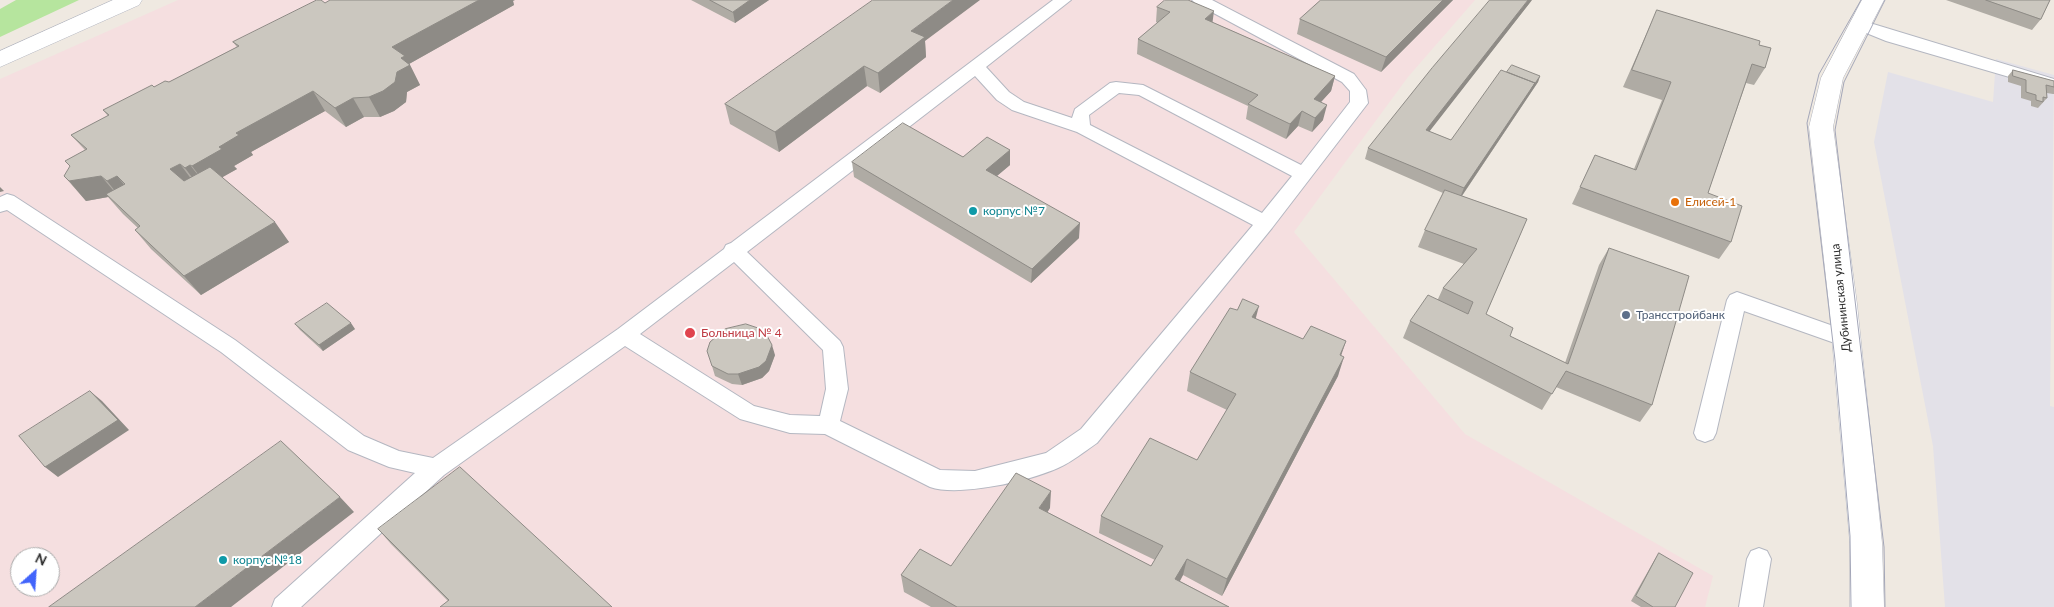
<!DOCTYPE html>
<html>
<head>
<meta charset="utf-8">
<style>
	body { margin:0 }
	#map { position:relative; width:2054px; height:607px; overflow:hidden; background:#efe9e1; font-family:Lato,sans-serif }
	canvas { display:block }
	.north { position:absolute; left:10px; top:547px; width:50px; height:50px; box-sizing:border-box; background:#fff; border:1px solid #ababab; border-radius:50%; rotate:26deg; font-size:14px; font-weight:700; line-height:20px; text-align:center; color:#2e2e2e }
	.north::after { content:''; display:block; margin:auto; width:18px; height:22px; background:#4264fb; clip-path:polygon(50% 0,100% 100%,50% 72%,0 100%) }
</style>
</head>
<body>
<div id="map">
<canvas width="2054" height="607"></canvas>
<div class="north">N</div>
</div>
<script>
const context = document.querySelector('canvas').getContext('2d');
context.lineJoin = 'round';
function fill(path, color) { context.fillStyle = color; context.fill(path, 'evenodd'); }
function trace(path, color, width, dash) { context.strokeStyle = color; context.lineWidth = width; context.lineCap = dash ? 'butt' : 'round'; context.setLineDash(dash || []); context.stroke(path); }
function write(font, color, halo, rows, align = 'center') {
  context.font = font + ' Lato,sans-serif'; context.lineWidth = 4; context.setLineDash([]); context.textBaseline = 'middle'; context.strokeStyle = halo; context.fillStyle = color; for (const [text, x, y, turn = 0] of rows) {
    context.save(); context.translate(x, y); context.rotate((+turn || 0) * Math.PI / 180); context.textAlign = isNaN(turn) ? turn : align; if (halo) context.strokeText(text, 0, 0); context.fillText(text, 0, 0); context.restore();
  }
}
fill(new Path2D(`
	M1996,59L2054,75L2050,406L2054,407V607H1945L1933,446L1874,142L1888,72L1993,102Z`), '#e3e1e8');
fill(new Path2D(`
	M178,0H1475L1408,77L1294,232L1465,434L1713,576L1705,607H0V79ZM20,557H50V587H20Z`), '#f5dfe0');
fill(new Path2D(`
	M16,0H79L0,37V9Z`), '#b6e59e');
const service = new Path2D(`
	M1053,0H1071L986,67L1009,92L1024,102L1072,118L1075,109L1110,83L1116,82L1143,85L1301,165L1350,102V91L1342,82L1195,3L1192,0H1212L1354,74L1366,90L1368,103L1272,228L1097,443C1085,451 1072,462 1058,468C1029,481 959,497 930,487L825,434L790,433L740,419L625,346L444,475L301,607H272L275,599L415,473L389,467L348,450L221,352L7,210L0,212V197L7,194L14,196L235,340L364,436L399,451L433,458L618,329L724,249L726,245L731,243ZM975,76L997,100L1012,110L1077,132L1253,225L1081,429L1046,453L975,471L940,470L840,421L848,389L843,347L840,341L747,252ZM1119,93L1139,95L1292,176L1262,213L1090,125L1089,115ZM734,262L823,350L826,389L820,416L790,415L754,406L640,334Z
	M1860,20L2054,79V90L1886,41L1854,28L1852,25Z
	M1737,292L1853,333L1856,339L1853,345L1846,347L1744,311L1716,433L1713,439L1705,442L1697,439L1694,433L1727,300L1730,295Z
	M1759,548L1767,551L1771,559L1763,607H1739L1747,559L1751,551Z`);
const minor = new Path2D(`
	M113,0H142L139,5L0,67V51Z`);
const secondary = new Path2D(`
	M1862,0H1884L1843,78L1833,127L1857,304L1882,543L1884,607H1850V543L1829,304L1809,127L1821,78Z`);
trace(service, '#b4b7c1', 2);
trace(minor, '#b4b7c1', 1);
trace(secondary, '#b4b7c1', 1);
fill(service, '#fff');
fill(minor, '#fff');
fill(secondary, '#fff');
trace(new Path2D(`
	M1885,0L1844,82L1835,130L1884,547L1885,607
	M1851,607L1850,536L1835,360L1807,123L1819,74L1861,0`), '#a3a6b8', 1);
fill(new Path2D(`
	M691,0H769L735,23Z
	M1321,0H1453L1381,72L1297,34L1300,19Z
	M1532,0L1429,131L1451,140L1507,72L1540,76L1538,82L1462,196L1527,219L1486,314L1510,336L1565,363L1599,265L1609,248L1652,405L1640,422L1556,387L1542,410L1403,338L1410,321L1438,299L1443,288L1464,264L1418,247L1425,230L1443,193L1365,159L1368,148Z
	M1946,0H2050L2041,19L2032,30Z
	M513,1L514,5L409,64L410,65L420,85L407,92L406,102L394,111L380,117H364L346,127L325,111L251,152L253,155L234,166L237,169L222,177L289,242L201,295L151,249L135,230L138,228L123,214L108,197L86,201L64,176L85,150L71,135L108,116L103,110L154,87L169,82L237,47L233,42L325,3Z
	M1157,7L1212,22L1335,76L1331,91L1321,102L1323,120L1312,132L1298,126L1286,139L1246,119L1248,106L1137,54L1138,39L1158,23L1156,22Z
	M1657,10L1759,45L1765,68L1754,85L1746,83L1708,193L1731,242L1719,259L1572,204L1595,155L1634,169L1662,100L1623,87L1649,28Z
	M925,41L926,57L880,93L867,86L779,152L730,124L725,104Z
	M2013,70L2054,81V94H2053L2047,93V98L2038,108L2031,106V101L2021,98V86L2008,82V76Z
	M1010,150V165L997,176L1079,238L1031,283L854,177L852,162L963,157Z
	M295,324L355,329L323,351L300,330Z
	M775,355L769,371L762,378L742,385L732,384L715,376L712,366Z
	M1341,355L1338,376L1222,596L1183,575L1180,581L1229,607H931L904,592L901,575L951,566L1050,508L1047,512L1151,566L1155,560L1099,533L1101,516L1197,460L1227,410L1187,391L1190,372Z
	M378,529L612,607L448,601L391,544Z
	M1659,553L1675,607H1641L1631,601L1655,559Z`), '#afaba4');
fill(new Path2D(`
	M479,0H515L513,1L514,5L409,64L410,65L420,85L407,92L406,102L394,111L380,117L369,97L392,47Z
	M750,0H769L735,23L733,12Z
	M953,0H980L925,41L926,57L880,93L878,73L911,31Z
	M1443,0H1453L1381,72L1386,57Z
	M1528,0H1532L1422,141L1426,130Z
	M1214,11L1212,26L1205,19Z
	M864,66L867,86L779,152L775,132Z
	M1335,76L1331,91L1310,114L1314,99Z
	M1540,76L1538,82L1459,200L1464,188L1535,83Z
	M313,91L325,111L251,152L253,155L234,166L237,169L207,186L192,166L236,133Z
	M353,98L364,117L346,127L335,108Z
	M1327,105L1323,120L1312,132L1315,118Z
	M1302,111L1298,126L1286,139L1290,124Z
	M1010,150V165L986,185V170Z
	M180,164L195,184L186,189L170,169Z
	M190,165L205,184L200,188L185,168Z
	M101,176L118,196L106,194L108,197L86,201L69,181Z
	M117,176L133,196L123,201L107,181Z
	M0,187L4,191L0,192Z
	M275,222L289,242L201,295L184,276Z
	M1080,223L1079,238L1031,283L1032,269Z
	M1259,306L1254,325L1252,317Z
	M351,323L355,329L323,351L319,345Z
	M1346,341L1340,359V355Z
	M772,345L775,355L769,371L762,378L742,385L738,374Z
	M1344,357L1338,376L1222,596L1227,579Z
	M90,391L102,401L129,430L58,477L45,467Z
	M1051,491L1050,508L1039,526V508Z
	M340,497L354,512L231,607H195Z
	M1187,559L1183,575L1172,595L1175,579Z`), '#8e8b86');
const building = new Path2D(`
	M317,0H321L325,3L330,0H479L392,47L405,56L401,58L410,65L397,72L395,82L383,91L369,97L353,98L335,108L313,91L236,133L239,135L219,147L222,149L192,166L190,165L185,168L180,164L170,169L184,181L210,167L275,222L184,276L135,230L140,226L106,194L125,184L117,176L107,181L101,176L69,181L64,176L70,166L65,161L87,149L71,135L109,115L103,110L152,85L154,87L165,81L169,82L239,46L233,42Z
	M710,0H750L733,12Z
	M873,0H953L911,31L925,37L878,73L864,66L775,132L725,104Z
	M1165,0H1188L1214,11L1205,19L1335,76L1314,99L1327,105L1315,118L1302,111L1290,124L1248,104L1258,95L1138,39L1170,12L1157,7Z
	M1321,0H1443L1386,57L1300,19Z
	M1490,0H1528L1426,130L1451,140L1501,70L1535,83L1464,188L1368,148L1432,68Z
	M1986,0H2050L2041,19Z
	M1657,10L1760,41L1759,45L1771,48L1765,68L1752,64L1708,193L1742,206L1731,242L1580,187L1595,155L1636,170L1671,82L1632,70Z
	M1512,65L1540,76L1532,88L1535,83L1507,72Z
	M2013,70L2054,81V87L2046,85L2047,98L2043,97V102L2036,100V95L2026,92V80L2013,76Z
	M903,123L963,157L987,137L1010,150L986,170L1080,223L1032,269L852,162Z
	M1445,190L1527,219L1486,314L1513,328L1510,336L1568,364L1609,248L1689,276L1652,405L1566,371L1552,394L1410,321L1428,295L1468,314L1473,302L1443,288L1477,249L1425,230Z
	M1243,299L1259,306L1252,317L1303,339L1311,326L1346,341L1340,355L1344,357L1227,579L1187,559L1175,579L1229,607H957L901,575L920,549L951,566L1016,473L1051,491L1039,508L1151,566L1163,546L1101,516L1150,438L1197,460L1236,394L1190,372L1230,308L1237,310Z
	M327,303L351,323L319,345L295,324Z
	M746,324L764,330L772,345L766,361L759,367L738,374H728L712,366L707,351L710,342L725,329Z
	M90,391L118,420L45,467L19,436Z
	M281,441L340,497L195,607H49Z
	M460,467L612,607H440L449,600L378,529Z
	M1659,553L1693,573L1675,607H1653L1636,596Z`);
fill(building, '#cbc7bf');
trace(building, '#8e8b86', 1);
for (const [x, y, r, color] of [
	[1675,202,5,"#e8710a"],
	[973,211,5,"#0f9aa8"],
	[1626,315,5,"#5c6f8a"],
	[690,333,6,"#e0444e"],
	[223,560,5,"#0f9aa8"]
]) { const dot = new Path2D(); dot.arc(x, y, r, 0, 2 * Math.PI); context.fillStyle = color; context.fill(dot); trace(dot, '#fff', 2); }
write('12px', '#c56008', '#fff', [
	["Елисей-1",1685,202]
], 'left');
write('12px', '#0d838f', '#fff', [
	["корпус №7",983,211],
	["корпус №18",233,560]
], 'left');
write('12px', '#2e2e2e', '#fff', [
	["Дубининская улица",1841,298,-96]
]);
write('12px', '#4e5e75', '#fff', [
	["Трансстройбанк",1636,315]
], 'left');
write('12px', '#be3a42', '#fff', [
	["Больница № 4",701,333]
], 'left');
</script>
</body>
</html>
